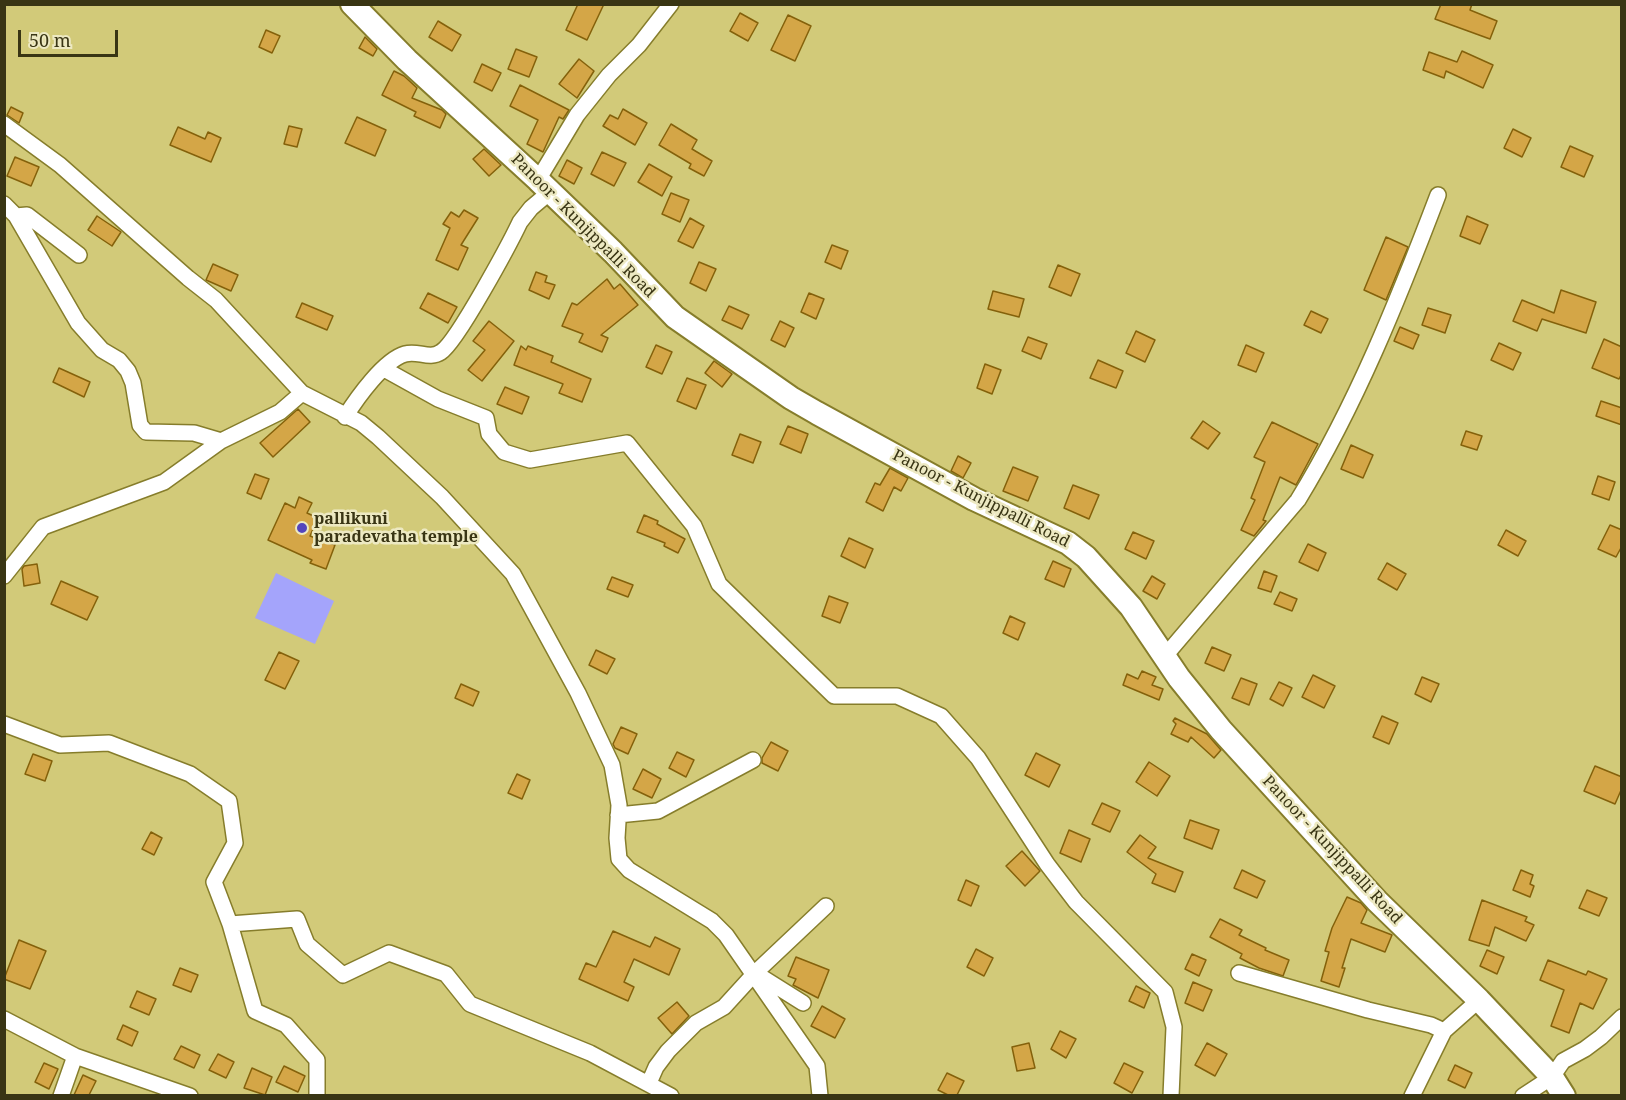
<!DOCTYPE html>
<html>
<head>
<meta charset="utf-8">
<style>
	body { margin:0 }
	#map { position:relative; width:1626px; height:1100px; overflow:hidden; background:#d2ca79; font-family:"Noto Serif",serif }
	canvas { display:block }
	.frame { position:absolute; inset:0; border:6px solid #393514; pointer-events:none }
	.scale { position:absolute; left:18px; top:30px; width:100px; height:27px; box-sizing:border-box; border:3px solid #393514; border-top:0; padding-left:8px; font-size:18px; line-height:21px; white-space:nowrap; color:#393514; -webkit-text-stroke:4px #ede9c2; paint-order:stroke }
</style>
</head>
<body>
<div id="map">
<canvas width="1626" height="1100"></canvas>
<div class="frame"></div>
<div class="scale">50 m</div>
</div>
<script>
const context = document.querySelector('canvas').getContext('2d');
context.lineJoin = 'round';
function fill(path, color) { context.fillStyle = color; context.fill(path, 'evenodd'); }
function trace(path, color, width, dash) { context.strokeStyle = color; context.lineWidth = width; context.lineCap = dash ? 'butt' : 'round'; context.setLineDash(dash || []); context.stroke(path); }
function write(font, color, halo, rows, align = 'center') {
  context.font = font + ' "Noto Serif",serif'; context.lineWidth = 5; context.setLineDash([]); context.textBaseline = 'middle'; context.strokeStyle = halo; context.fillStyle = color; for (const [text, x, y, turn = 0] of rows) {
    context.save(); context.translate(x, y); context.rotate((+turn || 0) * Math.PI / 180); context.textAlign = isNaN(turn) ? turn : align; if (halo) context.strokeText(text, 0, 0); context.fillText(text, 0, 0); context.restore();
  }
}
fill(new Path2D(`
	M276,573L334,601L315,644L255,618Z`), '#a4a4fb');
const building = new Path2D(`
	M578,4H604L587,40L566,30Z
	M1441,4H1472L1470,10L1497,21L1490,39L1435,19Z
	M740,13L758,23L748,41L730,31Z
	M788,15L811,26L795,61L771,50Z
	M438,21L461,35L452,51L429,37Z
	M266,30L280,36L272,53L259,47Z
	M365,37L377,49L373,56L359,48Z
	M516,49L537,57L529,77L508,69Z
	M1462,51L1493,65L1483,88L1446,71L1444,78L1423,70L1429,52L1457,62Z
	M579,59L594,71L577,98L559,84Z
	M482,64L501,73L492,91L474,82Z
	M394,71L404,76L417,88L412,98L442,110L446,114L440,128L414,116L416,112L382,95Z
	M520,85L569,110L563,119L559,117L543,152L527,144L538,120L510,106Z
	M11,107L23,113L19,123L7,115Z
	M623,109L647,123L635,145L603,126L610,115L618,119Z
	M357,117L386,130L375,156L345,143Z
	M671,124L697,140L692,149L712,161L704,176L689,168L691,164L659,145Z
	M289,126L302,129L297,147L284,144Z
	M178,127L205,139L208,132L221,138L211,162L170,145Z
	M1513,129L1531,138L1522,157L1504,148Z
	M1570,146L1593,156L1584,177L1561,167Z
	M484,149L501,165L489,176L473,159Z
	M602,152L626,163L614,186L591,174Z
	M15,157L39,167L31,186L7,176Z
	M567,160L582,168L574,184L559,176Z
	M649,164L672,177L662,196L638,182Z
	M671,193L689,200L680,222L662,214Z
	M464,210L478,218L461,245L468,248L458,270L436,260L450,228L443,224L451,212L459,217Z
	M97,216L121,232L112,246L88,230Z
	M1467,216L1488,225L1480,244L1460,236Z
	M690,218L704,226L693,248L678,241Z
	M1386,237L1408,247L1386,300L1364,290Z
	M832,245L848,251L841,269L825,262Z
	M699,262L716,269L706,291L690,283Z
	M213,264L238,275L231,291L206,280Z
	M1058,265L1080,274L1071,296L1049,287Z
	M536,272L547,276L545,282L555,285L549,299L529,290Z
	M607,279L614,289L620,284L638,305L601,335L608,338L602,352L579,342L583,334L562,326L572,303L577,305Z
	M1561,290L1596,302L1586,333L1542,319L1537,331L1513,321L1522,300L1554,313Z
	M993,291L1024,299L1019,317L988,309Z
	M428,293L457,307L448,323L420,308Z
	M809,293L824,299L816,319L801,312Z
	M302,303L333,316L327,330L296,317Z
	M729,306L749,315L742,329L722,320Z
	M1428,308L1451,315L1445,333L1422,325Z
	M1311,311L1328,319L1321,333L1304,325Z
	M489,321L514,341L482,381L468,370L485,350L473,341Z
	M780,321L794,328L785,347L771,340Z
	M1400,327L1419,335L1413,349L1394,341Z
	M1136,331L1155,340L1145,362L1126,353Z
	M1028,337L1047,344L1041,359L1022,351Z
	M1604,339L1622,347V373L1619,379L1592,368Z
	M1499,343L1521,353L1513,370L1491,360Z
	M656,345L672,352L662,374L646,367Z
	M1246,345L1264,353L1256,372L1238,365Z
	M521,346L526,350L528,346L553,356L551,362L591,379L582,402L559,393L563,384L514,365Z
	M1098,360L1123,371L1116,388L1090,378Z
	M714,361L732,374L722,387L705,373Z
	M985,364L1001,370L992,394L977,388Z
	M59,368L90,382L84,397L53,382Z
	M687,378L706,385L696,409L677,401Z
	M505,387L529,397L522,414L497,404Z
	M1601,401L1622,408V425L1596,416Z
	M298,409L310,422L273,457L260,443Z
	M1203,421L1220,433L1208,449L1191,438Z
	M1272,422L1318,444L1296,485L1280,477L1263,520L1266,521L1254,536L1241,530L1255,500L1251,498L1265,462L1254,457Z
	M788,426L808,434L801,453L780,444Z
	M1466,431L1482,436L1477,450L1461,445Z
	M740,434L761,442L753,463L732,455Z
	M1351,445L1373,455L1363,478L1341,469Z
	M958,456L971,463L963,478L951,471Z
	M1013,467L1038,477L1028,501L1003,491Z
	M890,468L908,478L901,491L894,487L883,511L866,502L875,483L880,485Z
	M255,474L269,479L261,499L247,493Z
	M1598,476L1615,482L1609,500L1592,494Z
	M1073,485L1099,495L1089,519L1064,508Z
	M299,497L312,503L307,513L318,518L310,536L335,545L326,569L310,563L312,560L268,540L285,503L295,508Z
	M644,515L658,521L657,524L685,539L678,553L664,546L665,543L637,532Z
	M1610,525L1622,530V546L1616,557L1598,549Z
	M1506,530L1526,541L1518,556L1498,545Z
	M1133,532L1154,541L1146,559L1125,549Z
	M849,538L873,549L865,568L841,556Z
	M1308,544L1326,553L1318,571L1299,562Z
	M1053,561L1071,569L1064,587L1045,579Z
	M1387,563L1406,574L1397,590L1378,579Z
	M37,564L40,583L24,586L22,569L24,566Z
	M1264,571L1277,576L1271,592L1258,588Z
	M1152,576L1165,584L1157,599L1143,591Z
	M612,577L633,585L628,597L607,589Z
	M61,581L98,597L87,620L51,604Z
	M1280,592L1297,599L1292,611L1274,604Z
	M829,596L848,603L840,623L822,616Z
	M1010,616L1025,623L1018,640L1003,633Z
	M1212,647L1231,655L1224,671L1205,663Z
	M596,650L615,659L607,674L589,665Z
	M279,652L299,661L285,689L265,680Z
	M1142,671L1156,677L1152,685L1163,689L1159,700L1123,685L1127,674L1138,679Z
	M1313,675L1335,686L1324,708L1302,697Z
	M1422,677L1439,684L1431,702L1415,694Z
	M1241,678L1257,684L1249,705L1232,698Z
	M1279,682L1292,688L1283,706L1270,699Z
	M461,684L479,692L473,706L455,698Z
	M1382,716L1398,723L1389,744L1373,737Z
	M1175,718L1207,734L1221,750L1214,758L1191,737L1188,742L1171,734L1176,724L1173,721Z
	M621,727L637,734L628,754L615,748L613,744Z
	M771,742L788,751L778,771L762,763V758Z
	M677,752L694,760L686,777L669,768Z
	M1036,753L1060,765L1049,787L1025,775Z
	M33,754L52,761L45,781L25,774Z
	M1149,762L1170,776L1157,796L1136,782Z
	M1595,766L1622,777V788L1615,804L1584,791Z
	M643,769L661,779L652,798L633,789Z
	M517,774L530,780L522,799L508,793Z
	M1102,803L1120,811L1110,832L1092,824Z
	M1190,820L1219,830L1212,849L1184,838Z
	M1069,830L1090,839L1081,862L1060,853Z
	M151,832L162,838L154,855L142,849Z
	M1140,835L1156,847L1148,858L1183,872L1175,892L1152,883L1156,874L1127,852Z
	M1022,851L1040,871L1025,886L1006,866Z
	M1242,870L1265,881L1257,898L1234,888Z
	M1521,870L1533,875L1530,884L1534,886L1530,897L1513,890Z
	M966,880L979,886L971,906L958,900Z
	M1587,890L1607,898L1599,916L1579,908Z
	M1347,897L1361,903L1367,910L1361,923L1392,935L1385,952L1351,939L1342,968H1345L1339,987L1321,981L1329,952L1325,951L1332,928Z
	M1482,900L1527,917L1525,921L1534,925L1526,941L1495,927L1489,946L1469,940Z
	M1220,919L1242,930L1239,935L1266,948L1265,950L1289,960L1283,976L1259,968L1240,958L1242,954L1210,937Z
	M613,931L650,947L655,937L680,949L669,975L634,959L624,982L634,987L628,1001L579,979L586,963L596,967Z
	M19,940L46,951L30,989L4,979Z
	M976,949L993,958L984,976L967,967Z
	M1487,950L1504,957L1497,974L1480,966Z
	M1192,954L1206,960L1199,976L1185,969Z
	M796,957L829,970L818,998L793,985L796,979L788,976Z
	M1548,960L1586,975L1588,971L1607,979L1593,1009L1580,1003L1569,1033L1551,1026L1564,990L1540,980Z
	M180,968L198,975L191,992L173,985Z
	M1193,982L1212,990L1203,1011L1185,1003Z
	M1136,986L1150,993L1144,1008L1129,1001Z
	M137,991L156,999L149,1015L130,1007Z
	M677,1002L689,1016L672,1034L658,1018Z
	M822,1006L845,1019L835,1038L811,1026Z
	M123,1025L138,1032L132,1046L117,1039Z
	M1060,1031L1076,1039L1066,1058L1051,1049Z
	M1029,1043L1035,1068L1017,1071L1012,1047Z
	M1207,1043L1227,1054L1215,1076L1195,1065Z
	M181,1046L200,1055L194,1068L174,1059Z
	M218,1054L234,1062L226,1078L209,1070Z
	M44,1063L58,1069L49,1089L35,1082Z
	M1124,1063L1143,1072L1132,1093L1114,1083Z
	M1455,1065L1472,1073L1465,1088L1448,1080Z
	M284,1066L305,1076L298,1092L276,1082Z
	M252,1068L272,1077L265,1095L244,1088Z
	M947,1073L964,1081L957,1095H948L938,1090Z
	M83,1075L96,1081L89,1095H74Z`);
fill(building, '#d4a647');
trace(building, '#84610b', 1.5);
const street = new Path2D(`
	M4,124L60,165L188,278L216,300L302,393L361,423L378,437L442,497L513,574L578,693L612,765L619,805L617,838L619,859L629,870L712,921L726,935L817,1066L820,1096
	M538,180L577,115L609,75L639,45L671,4
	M4,204L16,216L78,323L102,350L119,360L128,371L133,383L140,425L146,432L194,433L221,441
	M16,216L27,215L79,255
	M384,369L438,399L486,418L489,434L504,452L530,460L627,443L694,526L719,584L834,696H897L941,716L978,758L1047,864L1076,902L1165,992L1174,1027L1171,1096
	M345,417C357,398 384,360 405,354C418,350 429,360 441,352C457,342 510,243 520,222L531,208L550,192
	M4,576L43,527L164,482L221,441L280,412L302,393
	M1165,656L1298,500C1356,405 1398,300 1438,195
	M4,724L60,745L109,743L190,774L229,801L235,843L214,882L230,924L255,1011L286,1025L317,1060V1096
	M618,815L658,811L753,760
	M230,924L297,919L307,944L343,975L389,953L446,974L470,1004L590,1053L671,1096
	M1239,973L1368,1010L1431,1025L1444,1031
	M760,976L803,1003
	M4,1019L75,1056L61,1096
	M75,1056L190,1096
	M649,1083L656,1067L668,1051L696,1023L724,1007L755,973L826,906
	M1412,1096L1444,1031L1479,1000
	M1523,1096L1552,1077L1563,1061L1585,1049L1601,1037L1622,1017`);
const secondary = new Path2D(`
	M352,4L407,60L538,180L613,252L675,317L791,398L817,413L974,499L1068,543L1086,557L1131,607L1179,678L1221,730L1377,901L1479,1000L1552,1077L1564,1096`);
trace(street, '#867d2b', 18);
trace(secondary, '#867d2b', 26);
trace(street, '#fff', 15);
trace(secondary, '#fff', 22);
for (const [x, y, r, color] of [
	[302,528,6,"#5445bd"]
]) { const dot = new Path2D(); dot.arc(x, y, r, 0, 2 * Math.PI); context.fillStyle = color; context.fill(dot); trace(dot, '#ede9c2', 2); }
write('16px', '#393514', '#ede9c2', [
	["Panoor - Kunjippalli Road",583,226,45],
	["Panoor - Kunjippalli Road",981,499,27],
	["Panoor - Kunjippalli Road",1332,850,47]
]);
write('bold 16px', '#393514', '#ede9c2', [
	["pallikuni",314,519],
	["paradevatha temple",314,537]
], 'left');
</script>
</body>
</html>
